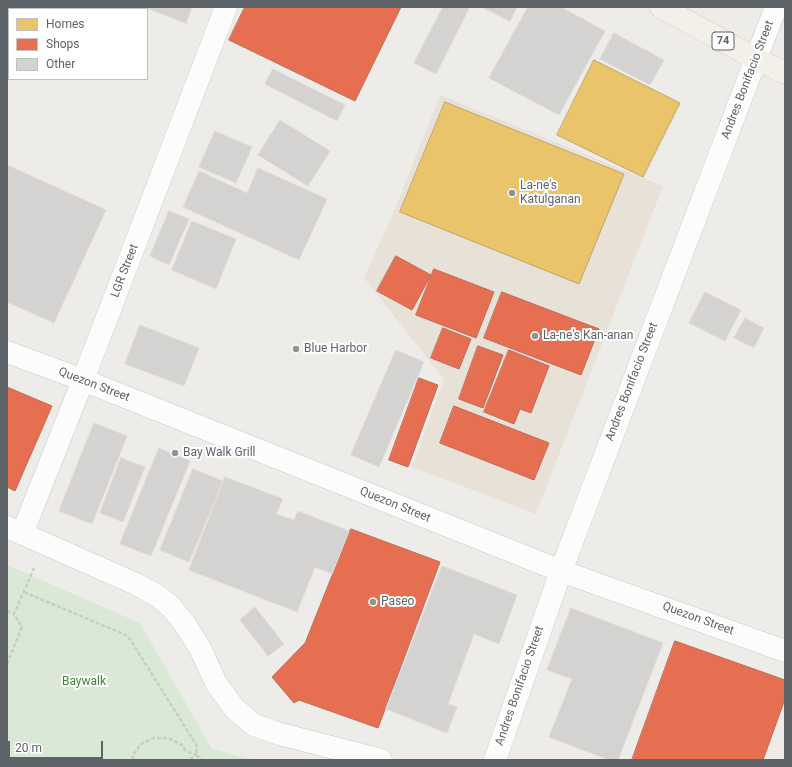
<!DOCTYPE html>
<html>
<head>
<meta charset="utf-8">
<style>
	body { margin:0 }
	#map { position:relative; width:792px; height:767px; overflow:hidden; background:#eeece9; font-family:Roboto,sans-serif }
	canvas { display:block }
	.frame { position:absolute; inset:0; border:8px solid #5e6367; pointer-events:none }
	.legend { position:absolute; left:8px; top:8px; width:140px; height:72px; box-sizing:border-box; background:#fff; border:1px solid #bfc1c2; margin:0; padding:5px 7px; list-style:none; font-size:12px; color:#5e6367 }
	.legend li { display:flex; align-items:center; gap:8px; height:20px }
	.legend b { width:20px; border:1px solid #bfc1c2 }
	.scale { position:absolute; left:8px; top:741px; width:95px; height:18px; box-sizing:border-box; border:2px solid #5e6367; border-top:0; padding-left:5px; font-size:12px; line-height:14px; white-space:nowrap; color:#5e6367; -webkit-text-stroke:3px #fff; paint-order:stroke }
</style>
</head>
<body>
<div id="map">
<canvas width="792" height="767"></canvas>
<div class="frame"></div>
<ul class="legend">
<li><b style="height:11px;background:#e9c46a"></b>Homes</li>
<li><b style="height:11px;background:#e76f51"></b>Shops</li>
<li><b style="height:11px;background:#d5d3d2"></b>Other</li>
</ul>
<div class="scale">20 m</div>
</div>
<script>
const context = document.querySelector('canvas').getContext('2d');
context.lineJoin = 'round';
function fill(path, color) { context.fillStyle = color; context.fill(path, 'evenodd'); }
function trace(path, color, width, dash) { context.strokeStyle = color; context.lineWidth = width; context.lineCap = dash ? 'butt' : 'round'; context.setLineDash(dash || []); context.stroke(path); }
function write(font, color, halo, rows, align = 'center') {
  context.font = font + ' Roboto,sans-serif'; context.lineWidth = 4; context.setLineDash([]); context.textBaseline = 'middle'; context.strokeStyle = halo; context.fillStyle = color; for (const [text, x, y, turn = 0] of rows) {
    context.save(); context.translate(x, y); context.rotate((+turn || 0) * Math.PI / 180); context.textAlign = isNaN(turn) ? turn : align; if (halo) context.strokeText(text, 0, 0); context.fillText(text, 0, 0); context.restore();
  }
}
fill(new Path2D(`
	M440,95L663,186L618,302L536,514L412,467L444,379L364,278L393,214Z`), '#e7e1d8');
fill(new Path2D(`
	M7,565L140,623L212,749L254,760H7Z`), '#dae9d5');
const homes = new Path2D(`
	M594,60L680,103L643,177L557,135Z
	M445,102L624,174L579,284L400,212Z`);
fill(homes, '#e9c46a');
trace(homes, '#bfa769', 1);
const shops = new Path2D(`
	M245,7H401L355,101L229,40Z
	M396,256L431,275L412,310L377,291Z
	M434,269L494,292L476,338L416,315Z
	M502,292L599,329L581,375L484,338Z
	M443,328L471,339L459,369L431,358Z
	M478,346L503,355L483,408L459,399Z
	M509,350L549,366L531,413L520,409L514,424L484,412Z
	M419,378L438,385L408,467L389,460Z
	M7,387L52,406L15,491L7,487Z
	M454,406L549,443L534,480L440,443Z
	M351,529L440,562L378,728L299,700L294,703L272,677L305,643Z
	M675,641L785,680V699L763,760H632Z`);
fill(shops, '#e76f51');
trace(shops, '#be6b58', 1);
const building = new Path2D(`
	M7,7L12,9H9V71L7,76Z
	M144,7H192L186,23Z
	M443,7H465L469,9L436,74L414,63Z
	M482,7H517L510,21Z
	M528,7H561L605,31L559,115L489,78Z
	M614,33L664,60L650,85L600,59Z
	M273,69L345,105L337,121L265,84Z
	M280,120L330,151L308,186L258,155Z
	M215,131L252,147L236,183L199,167Z
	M7,165L106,210L54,323L7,302Z
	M258,168L327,199L299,260L183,207L199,171L247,193Z
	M169,211L189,219L169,265L150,256Z
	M192,221L236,239L216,289L172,270Z
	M705,292L741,310L725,341L689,323Z
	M745,318L764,328L754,348L734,338Z
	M140,325L199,348L184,386L125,364Z
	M396,350L424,362L379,467L351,455Z
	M94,423L127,436L92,524L59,511Z
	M159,448L190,461L151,556L120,544Z
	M121,458L145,467L123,522L100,513Z
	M193,469L223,481L189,562L160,550Z
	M225,477L283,499L276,514L294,520L298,511L349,531L332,574L315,567L297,612L189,570Z
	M442,566L517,595L499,644L474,634L448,704L457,707L447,733L386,709Z
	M255,607L284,644L268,656L240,620Z
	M571,608L663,643L618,760H609L549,737L572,679L547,670Z`);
fill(building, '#d5d3d2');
trace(building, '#dedbd8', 1);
const minor = new Path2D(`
	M7,527L136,584L158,596L171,607L184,623L200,648L216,683L234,708L254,725L280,734L381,760
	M22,534L83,380
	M495,760L561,571`);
const tertiary = new Path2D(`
	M7,352L83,380L561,571L785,651
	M83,380L226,7
	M561,571L756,59`);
const secondary = new Path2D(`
	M756,59L776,7`);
const primary = new Path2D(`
	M661,7L756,59L785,73`);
trace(minor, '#cacaca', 23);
trace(tertiary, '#cacaca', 23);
trace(secondary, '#c8c9c8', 23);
trace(primary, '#d5c9b8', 23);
trace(new Path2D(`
	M24,592L128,636L197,746L196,755L203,760
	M7,611L14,614
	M7,664L22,627L14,614L34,568
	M133,760V755L141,744L153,738H168L182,745L186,751L196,755L188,760`), '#c8cdca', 2.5, [4, 2]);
trace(minor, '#fcfcfc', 22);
trace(tertiary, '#fcfcfc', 22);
trace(secondary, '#fcfcfc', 22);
trace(primary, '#f3efe9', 22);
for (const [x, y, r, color] of [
	[512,193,4,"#909394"],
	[535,336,4,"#909394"],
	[296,349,4,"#909394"],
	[175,453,4,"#909394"],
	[373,602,4,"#909394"]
]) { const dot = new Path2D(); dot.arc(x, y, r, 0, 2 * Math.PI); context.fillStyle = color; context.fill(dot); trace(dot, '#fff', 1.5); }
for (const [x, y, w] of [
	[723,41,22]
]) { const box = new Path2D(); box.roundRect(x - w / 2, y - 9, w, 18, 3); context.fillStyle = '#fff'; context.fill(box); trace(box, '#5e6367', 1); }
write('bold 11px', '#5e6367', null, [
	["74",723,41]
]);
write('12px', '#5e6367', '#fff', [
	["Andres Bonifacio Street",748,80,-69],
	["LGR Street",125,271,-69],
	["Andres Bonifacio Street",632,382,-69],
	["Quezon Street",94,385,21],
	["Quezon Street",395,505,22],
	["Quezon Street",698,619,20],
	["Andres Bonifacio Street",520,686,-71]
]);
write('12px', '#5e6367', '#fff', [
	["La-ne's",520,186],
	["Katulganan",520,200],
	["La-ne's Kan-anan",543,336],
	["Blue Harbor",304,349],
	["Bay Walk Grill",183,453],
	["Paseo",381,602]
], 'left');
write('12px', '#408339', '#fff', [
	["Baywalk",84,682]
]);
</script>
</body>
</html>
